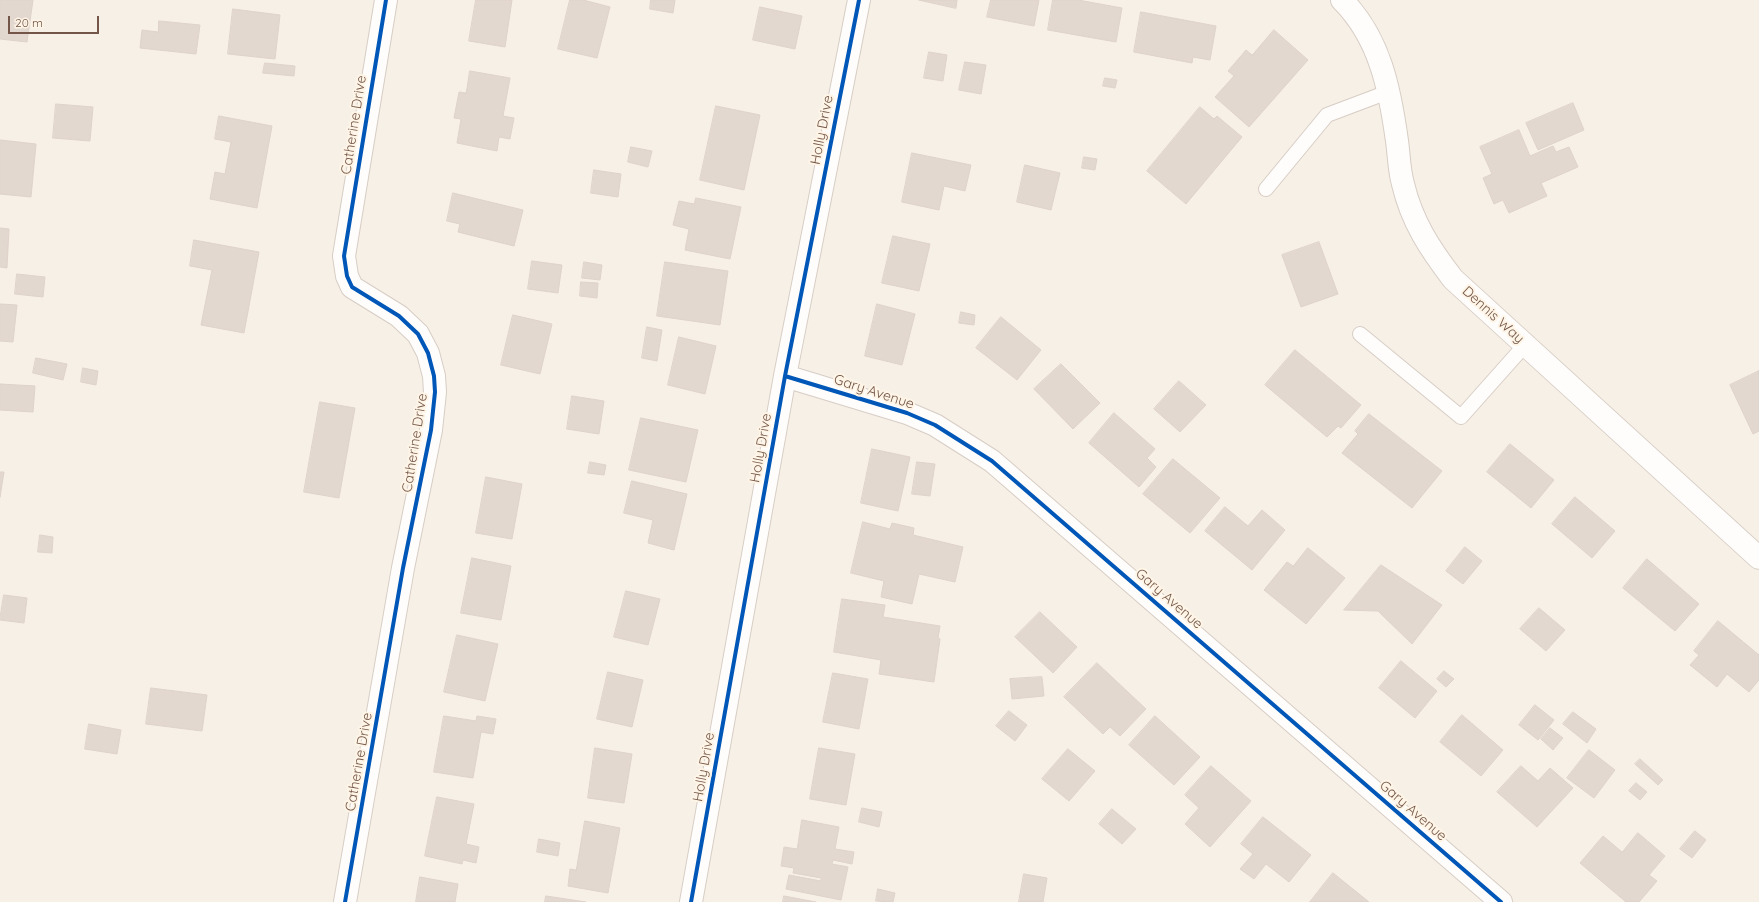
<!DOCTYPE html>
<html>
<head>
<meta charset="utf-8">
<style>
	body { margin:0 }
	#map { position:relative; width:1759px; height:902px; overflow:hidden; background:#f6f0e7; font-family:Quicksand,sans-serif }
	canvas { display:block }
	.scale { position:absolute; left:8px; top:16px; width:91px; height:18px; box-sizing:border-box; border:2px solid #735648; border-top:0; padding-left:5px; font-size:12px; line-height:14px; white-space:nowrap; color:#735648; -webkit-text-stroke:3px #fff5e7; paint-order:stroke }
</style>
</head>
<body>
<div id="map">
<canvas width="1759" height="902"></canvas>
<div class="scale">20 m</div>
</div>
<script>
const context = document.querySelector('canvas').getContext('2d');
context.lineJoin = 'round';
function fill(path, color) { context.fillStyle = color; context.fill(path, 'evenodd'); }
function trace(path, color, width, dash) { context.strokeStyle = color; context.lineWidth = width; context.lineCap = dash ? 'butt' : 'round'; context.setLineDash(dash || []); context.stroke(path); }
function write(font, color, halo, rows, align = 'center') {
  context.font = font + ' Quicksand,sans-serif'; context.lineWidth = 4; context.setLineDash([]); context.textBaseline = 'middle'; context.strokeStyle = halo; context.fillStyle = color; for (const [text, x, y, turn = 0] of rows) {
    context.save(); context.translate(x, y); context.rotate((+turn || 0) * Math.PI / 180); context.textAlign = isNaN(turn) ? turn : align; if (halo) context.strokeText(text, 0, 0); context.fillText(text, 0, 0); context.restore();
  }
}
const building = new Path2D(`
	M0,0H33L27,42L0,39Z
	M476,0H512L505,47L469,41Z
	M570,0H583L610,7L597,58L558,49Z
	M651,0H675L673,13L650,9Z
	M919,0H957L956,8Z
	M991,0H1039L1034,26L987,17Z
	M1053,0H1078L1122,8L1116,42L1048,30Z
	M760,7L802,16L795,49L753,40Z
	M233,9L280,15L275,59L228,54Z
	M1141,12L1216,26L1210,60L1193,57L1192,63L1134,52Z
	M159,21L200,25L196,54L140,48L142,30L158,32Z
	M1274,30L1308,60L1249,127L1215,97L1234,76L1228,71L1246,50L1252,55Z
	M929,52L947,55L943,81L924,78Z
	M965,62L986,65L981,94L959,90Z
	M265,63L295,66L294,76L263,73Z
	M470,71L510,78L503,116L514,118L510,139L499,137L497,151L457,143L461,119L454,118L459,92L466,93Z
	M1105,78L1117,80L1115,88L1103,86Z
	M1573,103L1584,130L1538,150L1526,123Z
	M56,104L93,107L90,141L53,138Z
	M716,106L760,115L744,190L700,180Z
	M1200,107L1214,119L1217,116L1242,137L1186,204L1147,171Z
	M219,116L272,126L257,208L210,199L215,172L225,174L231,142L215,139Z
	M1519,130L1530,156L1553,146L1556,152L1569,147L1578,167L1541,183L1547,196L1509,213L1503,200L1494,204L1483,178L1492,174L1480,147Z
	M0,140L36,144L31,197L0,194Z
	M631,147L652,151L648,167L628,162Z
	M912,153L971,165L965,191L944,186L939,210L902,202Z
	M1084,157L1097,159L1095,170L1082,168Z
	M1025,165L1060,173L1051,210L1017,202Z
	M594,170L621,174L618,197L591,193Z
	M453,193L523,210L514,246L458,232L460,224L447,221Z
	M696,198L741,207L730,259L685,250L689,229L673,225L679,201L694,204Z
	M0,228L9,229L7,268L0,267Z
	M893,236L930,244L919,291L882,283Z
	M194,240L259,252L244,333L201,325L212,270L190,266Z
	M1319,242L1338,294L1301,307L1282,255Z
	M532,261L562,265L558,293L528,289Z
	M584,262L602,265L600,280L582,278Z
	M665,262L728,271L720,325L657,316Z
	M17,274L45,277L43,297L15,294Z
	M581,282L598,283L597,298L580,296Z
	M0,304L17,305L13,342L0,341Z
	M877,304L915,314L902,365L865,356Z
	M961,312L975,315L974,325L959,323Z
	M513,315L552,324L540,374L501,365Z
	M1001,317L1041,350L1017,380L976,348Z
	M647,327L662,330L657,361L642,358Z
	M679,337L716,346L705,394L668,385Z
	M1295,350L1361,405L1341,428L1338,426L1327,437L1265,385Z
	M36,358L67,364L63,380L33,373Z
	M1061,364L1100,403L1073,429L1034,389Z
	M83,368L98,371L96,385L81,382Z
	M1759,371V431L1753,434L1730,385Z
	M1179,381L1206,405L1180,432L1154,409Z
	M0,384L35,386L33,412L0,410Z
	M572,396L604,401L599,434L567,429Z
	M320,402L355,408L339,498L304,492Z
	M1114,413L1155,449L1147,458L1156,467L1139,487L1089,443Z
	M1369,414L1442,471L1412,508L1342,453L1358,434L1355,431Z
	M641,418L698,430L686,482L629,470Z
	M1510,444L1554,480L1531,508L1487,472Z
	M872,449L910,457L898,511L861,503Z
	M1173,459L1220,498L1190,533L1143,494Z
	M590,462L606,465L604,475L588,473Z
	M917,462L935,464L930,496L912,494Z
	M0,472H4L0,497Z
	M486,477L522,484L512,539L476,533Z
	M632,481L687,494L674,550L648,543L653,520L624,513Z
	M1575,497L1615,531L1592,558L1552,524Z
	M1225,507L1248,526L1262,510L1285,530L1252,570L1205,531Z
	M863,522L890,529L892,523L914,528L913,535L963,547L955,582L919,574L912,604L881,597L884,581L851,573Z
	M40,535L53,537L52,553L38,552Z
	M1465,547L1482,561L1463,584L1446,571Z
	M1308,548L1345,578L1306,624L1264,590L1287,562L1293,566Z
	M472,558L511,566L501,620L461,613Z
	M1647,559L1699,604L1675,631L1623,588Z
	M1381,565L1442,605L1412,644L1378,611L1344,610Z
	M626,591L660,599L648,645L614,637Z
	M4,595L27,598L24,623L0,620Z
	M842,599L885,605L883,617L940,626L938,638L940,639L934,682L879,674L881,660L834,652Z
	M1539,608L1565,630L1546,651L1520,629Z
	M1040,612L1077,647L1053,673L1015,637Z
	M1718,621L1759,655V680L1749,692L1727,674L1717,687L1690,665L1699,655L1694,651Z
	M457,635L498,644L485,701L444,692Z
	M1401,661L1437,691L1415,718L1379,688Z
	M1097,663L1146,709L1120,736L1110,727L1103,734L1064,697Z
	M1444,671L1454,679L1446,687L1437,679Z
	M608,672L643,680L632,727L597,719Z
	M833,673L868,679L859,729L823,722Z
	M1042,677L1044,696L1012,699L1010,679Z
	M151,688L207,695L202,731L146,724Z
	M1535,705L1554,720L1538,740L1519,725Z
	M1009,711L1027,725L1015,741L996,726Z
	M1573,712L1596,729L1587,743L1563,724Z
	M1462,715L1503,750L1481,776L1440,742Z
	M444,716L476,721L477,716L496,719L493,734L481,732L473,778L434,772Z
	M1155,716L1200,757L1174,785L1129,745Z
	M89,724L121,730L117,754L85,749Z
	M1550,728L1563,738L1553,750L1541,739Z
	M595,748L632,754L624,803L588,798Z
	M819,748L855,754L846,805L810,799Z
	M1068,749L1095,771L1069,801L1042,779Z
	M1589,750L1615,770L1594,798L1567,778Z
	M1640,759L1663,780L1658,785L1635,764Z
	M1211,766L1251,801L1210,847L1185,824L1199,808L1185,795Z
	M1521,766L1538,781L1550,768L1573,788L1537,827L1497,792Z
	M1636,783L1647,792L1640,800L1629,791Z
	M437,797L474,804L466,844L479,847L476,863L463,860L462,864L425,856Z
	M862,808L882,812L879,827L859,822Z
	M1112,809L1136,829L1122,844L1099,824Z
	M1263,817L1311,855L1289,882L1266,864L1254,879L1240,869L1253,854L1241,844Z
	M802,820L839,827L835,849L854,852L852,864L833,860L832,864L848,867L841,900L786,889L789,875L821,881V878L793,873L794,868L781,866L784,847L797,849Z
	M585,821L620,828L608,893L568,886L570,869L576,870Z
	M1695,831L1706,840L1692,858L1680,849Z
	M1638,833L1665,856L1649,875L1657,881L1639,902H1626L1580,863L1603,836L1622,852Z
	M539,839L560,843L558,856L537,852Z
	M1333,873L1369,902H1310Z
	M1024,874L1047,878L1043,902H1019Z
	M420,877L458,884L455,902H416Z
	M878,889L895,893L893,902L876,901Z
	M546,896L586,902H545Z
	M784,896L816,902H783Z`);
fill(building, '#e2d8cf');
trace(building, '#dfd2c9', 1);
const service = new Path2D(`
	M1266,189L1327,115L1388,92
	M1360,334L1461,417L1525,345`);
const minor = new Path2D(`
	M1342,0C1380,38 1390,90 1397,141C1399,155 1399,170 1403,184C1412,222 1430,249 1453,279L1759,558
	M785,376L907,413L935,425L992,461L1501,902
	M345,902L403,568L431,430L435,392L434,376L428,353L418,334L399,316L352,287L347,276L344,256L386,0
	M691,902L785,376L859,0`);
trace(service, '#d7cdc5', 16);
trace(minor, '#d7cdc5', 24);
trace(service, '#fefdfb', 14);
trace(minor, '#fefdfb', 22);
trace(new Path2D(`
	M785,376L907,413L935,425L992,461L1501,902
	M345,902L403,568L431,430L435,392L434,376L428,353L418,334L399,316L352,287L347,276L344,256L386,0
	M691,902L785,376L859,0`), '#0057b8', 4);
write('14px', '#735648', '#fff5e7', [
	["Catherine Drive",354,125,-81],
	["Holly Drive",822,130,-79],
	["Dennis Way",1493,315,42],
	["Gary Avenue",874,392,18],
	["Catherine Drive",415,443,-81],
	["Holly Drive",761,448,-80],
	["Gary Avenue",1169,599,41],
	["Catherine Drive",359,762,-80],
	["Holly Drive",704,767,-80],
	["Gary Avenue",1413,811,41]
]);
</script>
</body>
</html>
